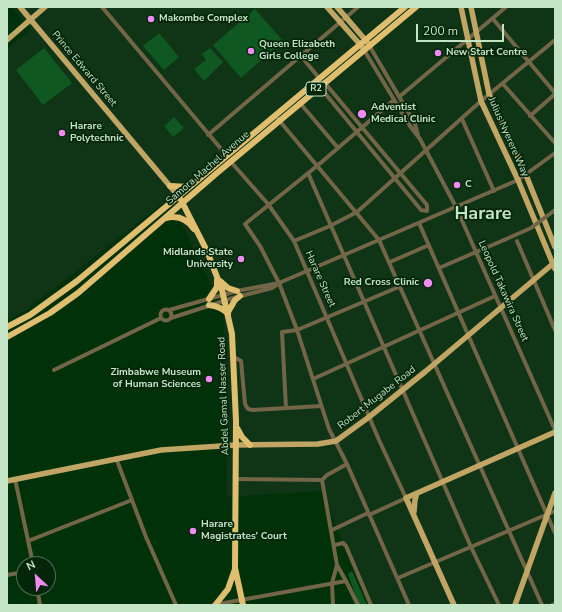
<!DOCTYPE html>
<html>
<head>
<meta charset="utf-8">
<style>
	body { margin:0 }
	#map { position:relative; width:562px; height:612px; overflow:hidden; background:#003109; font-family:"Nunito Sans",sans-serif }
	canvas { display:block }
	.frame { position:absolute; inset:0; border:8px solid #c4e4c6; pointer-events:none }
	.north { position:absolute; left:16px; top:556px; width:40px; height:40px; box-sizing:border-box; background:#032509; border:1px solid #507155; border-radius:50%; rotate:334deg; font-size:11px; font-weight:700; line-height:16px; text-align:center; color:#c4e4c6 }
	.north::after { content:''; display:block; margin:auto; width:14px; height:18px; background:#f28af3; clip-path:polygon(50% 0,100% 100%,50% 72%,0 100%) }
	.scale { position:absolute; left:416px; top:24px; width:88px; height:18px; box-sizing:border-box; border:2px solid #c4e4c6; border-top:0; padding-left:5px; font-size:12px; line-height:14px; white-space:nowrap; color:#c4e4c6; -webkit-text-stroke:3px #032509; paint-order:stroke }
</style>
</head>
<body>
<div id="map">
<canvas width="562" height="612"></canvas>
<div class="frame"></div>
<div class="north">N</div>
<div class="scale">200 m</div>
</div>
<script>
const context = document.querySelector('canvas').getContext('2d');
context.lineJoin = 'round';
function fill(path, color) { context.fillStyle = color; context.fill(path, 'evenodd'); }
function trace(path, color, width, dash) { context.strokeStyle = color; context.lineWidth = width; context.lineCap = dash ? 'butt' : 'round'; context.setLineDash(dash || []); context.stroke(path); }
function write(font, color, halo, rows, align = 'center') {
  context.font = font + ' "Nunito Sans",sans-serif'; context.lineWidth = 3.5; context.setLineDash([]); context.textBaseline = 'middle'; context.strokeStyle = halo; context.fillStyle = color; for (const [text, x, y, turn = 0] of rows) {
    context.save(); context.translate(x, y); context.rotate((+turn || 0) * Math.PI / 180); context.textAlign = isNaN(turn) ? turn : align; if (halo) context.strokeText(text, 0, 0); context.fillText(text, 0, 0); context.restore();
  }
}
fill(new Path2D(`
	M12,7H555V605H370L321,491L227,497L224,312L168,195L166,201L25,311L7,320V49L31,29Z`), '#103516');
fill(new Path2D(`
	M255,9L283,41L241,78L213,45Z
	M159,33L179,57L164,70L143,46Z
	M44,48L72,83L43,105L16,70Z
	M210,48L223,62L204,81L194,69L206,60L202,54Z
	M174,117L184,128L173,137L164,126Z
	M352,571L367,605H359L348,574Z`), '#0f5821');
trace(new Path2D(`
	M102,7L227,156
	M493,19L555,93
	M369,45L415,124L418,135
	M364,50L410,126L420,139L456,207L555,430
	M301,56L319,78
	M324,82L427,205V211
	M503,84L555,143
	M319,86L421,210L427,211
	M399,97L506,7
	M394,100L317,166L245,224L260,246L279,283L297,330L329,429L347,464L409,605
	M300,103L338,148
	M530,116L555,94
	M278,119L379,240L542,605
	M462,119L494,191
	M208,135L358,7
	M231,162L268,204L294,241L379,440L406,498L369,515
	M308,173L471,547L499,605
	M419,223L555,533
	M294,241L330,226L357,212L481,101L555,40
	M517,241L555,330
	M390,262L429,245
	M439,268L504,240
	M160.5 315a5.5 5.5 0 1 1 11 0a5.5 5.5 0 1 1-11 0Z
	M169,310L237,291L279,283
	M171,318L233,298L272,288L279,283L518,180L555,153
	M234,357L241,361L245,404L248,409L253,410L321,406
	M54,370L161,318
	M313,379L495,296
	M286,408L282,332L297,330L401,286
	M116,458L146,537L176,605
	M15,479L33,564
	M235,479L322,480
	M332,530L368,513
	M28,541L132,500
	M335,545L343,543L346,546L371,605
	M337,565L346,581
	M7,575L24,572
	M398,578L555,511
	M37,588L40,605
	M213,605L346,581L358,605
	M333,605L332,583L337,565L322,480L327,475L347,464
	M552,605L555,604`), '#736648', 4);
trace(new Path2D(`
	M20,7L179,197
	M327,7L364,49
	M337,7L368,43
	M461,7L481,101L518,180L555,269
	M471,7L489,94L526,175L555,247
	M7,40L45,7
	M7,481L161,450L236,445L318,444L336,441L369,417L426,371L555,262
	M414,512L415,500L417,493
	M454,605L406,498L555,432
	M515,605L555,493`), '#c1a564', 5.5);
trace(new Path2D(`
	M170,186L189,187
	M181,200L207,251L222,290L232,334L236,421L235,568L243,605
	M166,218C178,215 187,219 194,229
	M220,281L228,288L237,291
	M209,299L217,287V280
	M209,305C217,306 223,308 228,314
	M228,312L235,300L240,296
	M7,327L30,315L77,281L405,7
	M7,337L50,313L78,293L217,173L416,7
	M237,428L242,437L250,445
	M216,604L228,589L235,569`), '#e0be6f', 6);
trace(new Path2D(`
	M504,240L531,228L555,210`), '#736648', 4);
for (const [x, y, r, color] of [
	[151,19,4,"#f28af3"],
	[251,51,4,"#f28af3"],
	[438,53,4,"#f28af3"],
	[362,114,5,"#f28af3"],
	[62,133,4,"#f28af3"],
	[457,185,4,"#f28af3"],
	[241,259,4,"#f28af3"],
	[428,283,5,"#f28af3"],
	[209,379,4,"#f28af3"],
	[193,531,4,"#f28af3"]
]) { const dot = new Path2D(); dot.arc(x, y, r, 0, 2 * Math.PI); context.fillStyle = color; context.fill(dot); trace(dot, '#032509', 1.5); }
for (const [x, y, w] of [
	[316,89,20]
]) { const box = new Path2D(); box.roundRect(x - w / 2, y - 7, w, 14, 3); context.fillStyle = '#032509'; context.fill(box); trace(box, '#c4e4c6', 1); }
write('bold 9px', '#c4e4c6', null, [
	["R2",316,89]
]);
write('bold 10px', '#c4e4c6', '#032509', [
	["Makombe Complex",159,19],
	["Queen Elizabeth",259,45],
	["Girls College",259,57],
	["New Start Centre",446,53],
	["Adventist",371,108],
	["Medical Clinic",371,120],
	["Harare",70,127],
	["Polytechnic",70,139],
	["C",465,185],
	["Midlands State",233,253,"right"],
	["University",233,265,"right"],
	["Red Cross Clinic",419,283,"right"],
	["Zimbabwe Museum",201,373,"right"],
	["of Human Sciences",201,385,"right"],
	["Harare",201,525],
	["Magistrates’ Court",201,537]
], 'left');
write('10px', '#c4e4c6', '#032509', [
	["Prince Edward Street",84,69,50],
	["Julius Nyerere Way",508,137,66],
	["Samora Machel Avenue",208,168,-41],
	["Harare Street",320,279,66],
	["Leopold Takawira Street",503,291,66],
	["Abdel Gamal Nasser Road",224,396,-92],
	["Robert Mugabe Road",377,398,-38]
]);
write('bold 18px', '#c4e4c6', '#032509', [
	["Harare",483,215]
]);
</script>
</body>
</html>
